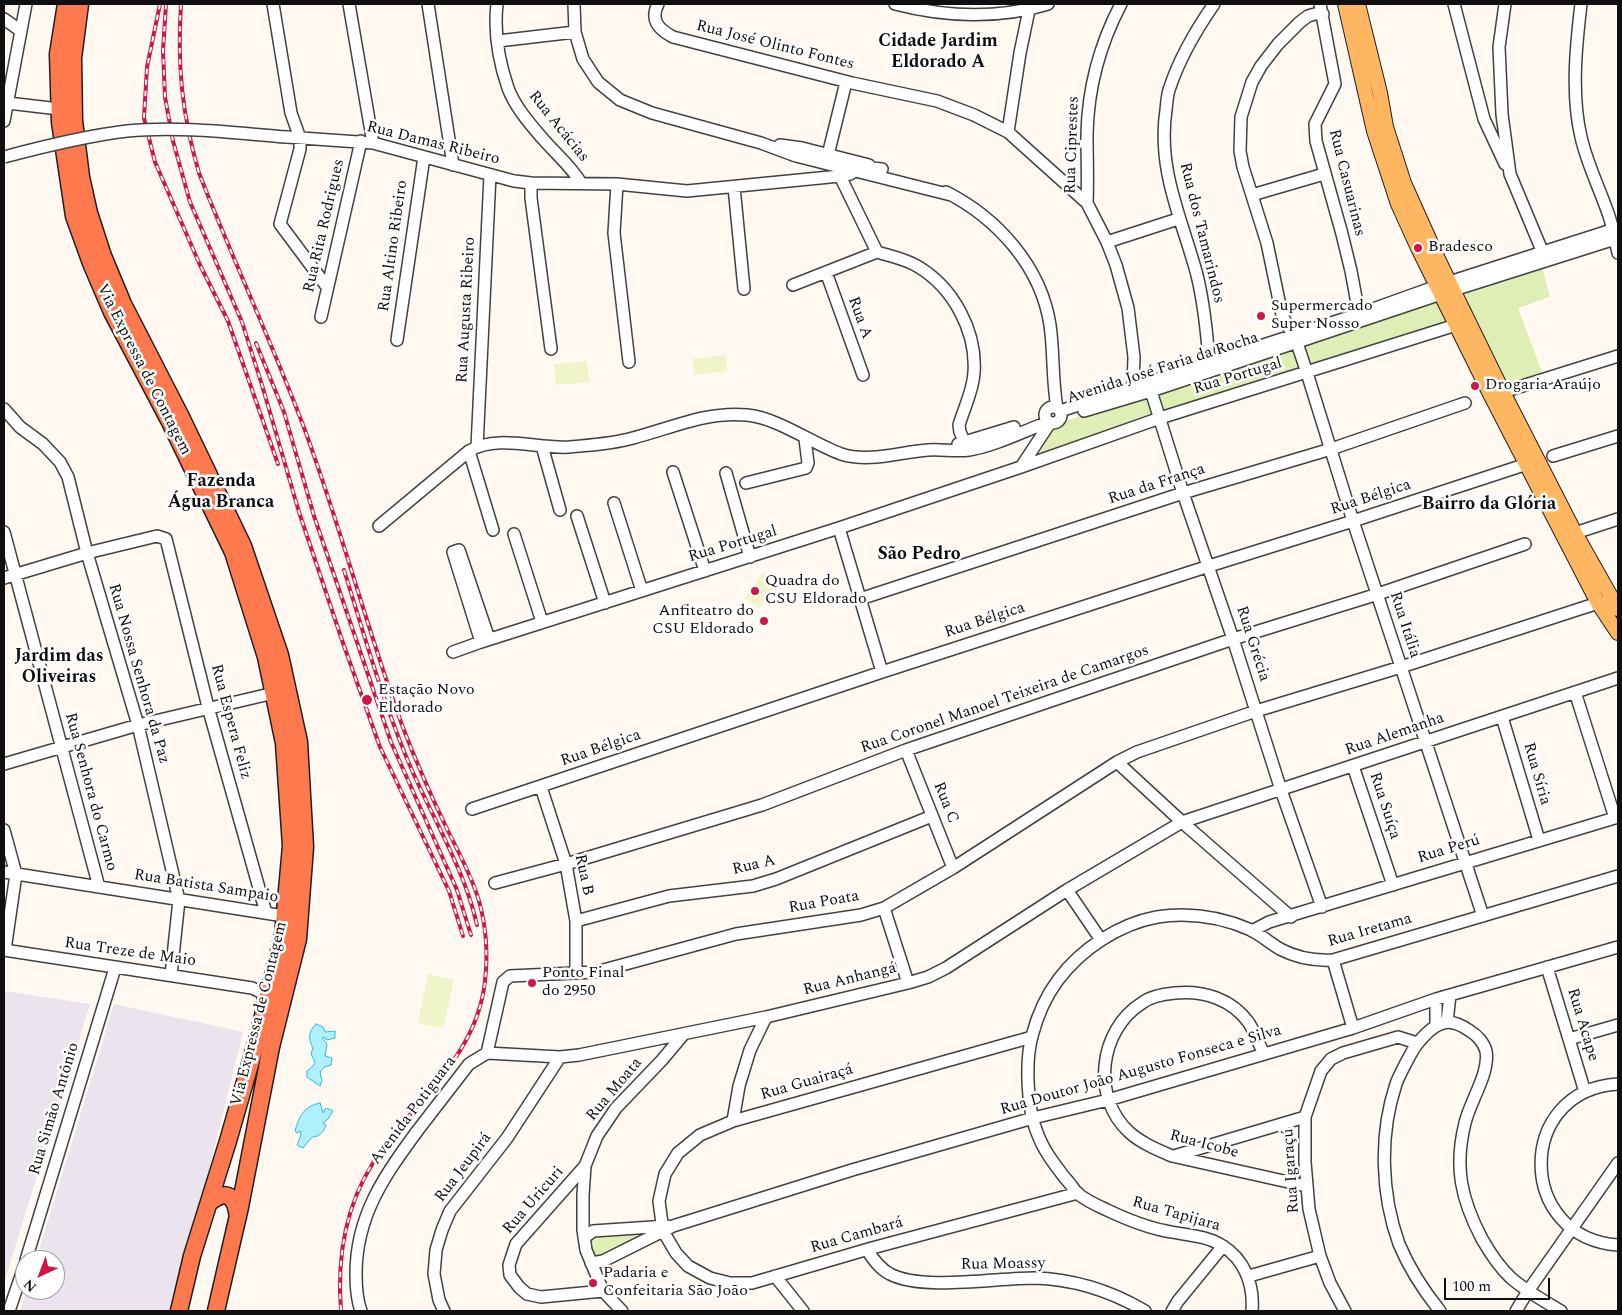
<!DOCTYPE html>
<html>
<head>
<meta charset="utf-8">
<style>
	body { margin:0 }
	#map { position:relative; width:1622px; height:1315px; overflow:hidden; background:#fff9f1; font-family:Spectral,serif }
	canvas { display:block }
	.frame { position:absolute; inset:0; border:5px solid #0f0f0f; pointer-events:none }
	.north { position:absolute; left:15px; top:1250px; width:50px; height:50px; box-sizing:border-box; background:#fff; border:1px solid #9f9f9f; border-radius:50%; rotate:223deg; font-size:14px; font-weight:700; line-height:20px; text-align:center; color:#0f0f0f }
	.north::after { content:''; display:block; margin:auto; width:18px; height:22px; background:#cf1747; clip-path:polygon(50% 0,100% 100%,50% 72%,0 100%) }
	.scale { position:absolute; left:1444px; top:1278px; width:106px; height:22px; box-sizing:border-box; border:2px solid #0f0f0f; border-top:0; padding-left:6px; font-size:15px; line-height:18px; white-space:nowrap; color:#0f0f0f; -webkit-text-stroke:4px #fff; paint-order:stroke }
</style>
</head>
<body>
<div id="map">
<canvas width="1622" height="1315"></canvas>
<div class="frame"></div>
<div class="north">N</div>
<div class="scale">100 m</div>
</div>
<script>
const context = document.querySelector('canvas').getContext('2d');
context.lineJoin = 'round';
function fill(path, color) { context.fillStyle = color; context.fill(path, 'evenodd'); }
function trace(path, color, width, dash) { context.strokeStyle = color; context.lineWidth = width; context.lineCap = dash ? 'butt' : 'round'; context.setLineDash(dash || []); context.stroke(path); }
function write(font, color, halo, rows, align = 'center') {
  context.font = font + ' Spectral,serif'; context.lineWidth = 5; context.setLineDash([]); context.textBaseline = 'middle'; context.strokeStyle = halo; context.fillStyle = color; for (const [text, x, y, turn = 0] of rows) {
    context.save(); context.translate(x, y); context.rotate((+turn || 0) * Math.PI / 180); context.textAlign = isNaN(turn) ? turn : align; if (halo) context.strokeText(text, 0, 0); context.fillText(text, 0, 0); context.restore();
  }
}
fill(new Path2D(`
	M4,991L90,1004L4,1283Z
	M114,1004L243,1032L174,1311H20L27,1290H55V1260H36Z`), '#ebe3ee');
fill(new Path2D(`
	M1542,267L1550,297L1518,308L1543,375L1506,386L1463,296L1467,290Z
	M1441,297L1450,316L1439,328L1037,458L1054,429L1063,422Z
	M659,1230L592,1262L585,1239L594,1234Z`), '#dfeeb5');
fill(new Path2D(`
	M726,355L727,371L694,375L692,359Z
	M587,361L589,382L556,385L554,364Z
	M762,573L776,583L759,608L745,599Z
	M428,974L454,980L443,1028L418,1023Z`), '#eff5c8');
const water = new Path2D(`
	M316,1024L323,1027L325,1032L335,1031V1038L327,1040L324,1037L322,1038L327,1044L325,1056L332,1058L331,1065L324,1067L320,1072L322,1081L320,1086L307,1077V1071L313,1066L315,1062L311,1054L313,1048C308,1039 308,1032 316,1024Z
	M320,1103L323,1113L326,1108L333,1111L328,1119L323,1123L326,1125C324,1132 319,1137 312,1137L303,1148L297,1145L301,1135L300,1131L297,1133L295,1131C299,1116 304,1106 320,1103Z`);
fill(water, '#aff0fd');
trace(water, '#2ebcdc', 1);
const minor = new Path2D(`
	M273,4L291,113L300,138V149L280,224L327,287
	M349,4L373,143
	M428,4L453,165
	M497,4C494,31 499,62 508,88C515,107 530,124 543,139C556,154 571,166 581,183
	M574,4L575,32L583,59L598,82L620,100L652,113L761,143L796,156L951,195
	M658,4C650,20 658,29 673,37L852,83L937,101L974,115L1008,132L1087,203L1107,242L1116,265L1128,308L1134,357L1133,387
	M895,4C945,17 999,19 1048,4
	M1320,4L1335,84L1315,124L1316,141L1342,234L1351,271L1359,314
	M1454,4L1484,119L1505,164
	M1505,4L1499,47L1502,114L1510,174L1543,253
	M1581,4C1576,46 1571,95 1581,137C1587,164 1600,189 1609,216C1613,228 1615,240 1618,253
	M1323,14H1315L1308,16L1300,22L1278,44L1261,66L1252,82L1241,117L1240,151L1243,167L1267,243L1282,315L1297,343L1307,373L1353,521L1483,916
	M4,19L21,31
	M498,41L575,32
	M8,103L59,109
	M4,121L26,4
	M1008,132L1020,53L1029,10
	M287,137L373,143L514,181L531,183L617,184L687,191L840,176L850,174L862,167L882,169
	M780,145L802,148L869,165
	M824,158L828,155L846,82
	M840,176L877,252C890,256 905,259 917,266C953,287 977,331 974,373C973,391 964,408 959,425L960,432L968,450
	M531,183V198L551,349
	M617,184L614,233L629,362
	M734,187L744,289
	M946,192C997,218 1041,266 1050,325C1054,353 1052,380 1057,408
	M1252,195L1324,174
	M1087,203C1088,180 1087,157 1087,134C1088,88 1100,44 1121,4
	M1107,242L1178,219
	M826,272L863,375
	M793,285L877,252
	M321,317L361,141
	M397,340L424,157
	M1209,362C1207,333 1204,304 1197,275C1182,219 1157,170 1166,110C1167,102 1167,94 1170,87C1180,57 1196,30 1214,4
	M1151,391L1183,493L1233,639L1281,790L1322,907
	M1503,392L1618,356
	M1045 415a8 8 0 1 1 16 0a8 8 0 1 1-16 0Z
	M4,409L20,427L43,444L60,462L68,477L87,553L138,725L179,900L171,975
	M1060,411L1359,314L1437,286L1618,228
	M1084,411L1151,391L1441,294L1618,238
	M958,444L1014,427
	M542,446L560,510
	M477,447L490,175
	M469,451L493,530
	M1553,456L1618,436
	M1021,467L1050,423
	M673,472L705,571
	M726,473L750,557
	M746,483L806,468L808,463L805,439
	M614,503L642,591
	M577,516L605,603
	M379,526L469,451C498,434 537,449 569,447C591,445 612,444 633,438C671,428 707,411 747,415C778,418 811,443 841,454C870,463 899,452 928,450C941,449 957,452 969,450C994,446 1024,431 1048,422
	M839,528L882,672
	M4,532L99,887
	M1575,533L1618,519
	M514,534L542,622
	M4,578L87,553L157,536L166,539L208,707L266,913
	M860,599L1183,493L1331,449L1465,403
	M481,642L453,552L459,550L489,639
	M453,652L481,642L839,528L1021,467L1160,418L1456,325
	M1575,692L1615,818
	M1502,717L1539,840
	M906,750L953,868
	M1117,762L1182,822L1291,917
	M4,764L138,725L274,693
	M1353,766L1393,885
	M541,787L566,864L576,921V973
	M472,809L882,672L1209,566L1353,521L1527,464
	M4,830L16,874L5,950
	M4,872L284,916
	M495,883L566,864L762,805L906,750L1233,639L1378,594L1525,544
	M1067,890L1101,940
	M884,908L908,983
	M576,921L669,896L753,886L776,879L932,816
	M1252,931L1269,922L1618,817
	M4,950C86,963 169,975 252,988L261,992L266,1003
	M1333,960L1353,1028
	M1547,967L1585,1092
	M1447,1022L1450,995
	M1436,1025V999
	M1032,1037L733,1121L700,1135L678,1153L665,1174L659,1201L663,1231L676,1253L688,1266L710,1278L730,1283H752L872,1248L1078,1193
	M1569,1039L1618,1025
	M487,1053L503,982L510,976L596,972L736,934L861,915L884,908L953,868L1117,762L1137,752L1256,711L1401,667L1598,603H1605
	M1264,1054C1259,1044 1255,1033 1249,1023C1232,999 1203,990 1175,993C1164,994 1151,996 1142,1003C1099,1030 1091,1097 1129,1132C1141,1143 1158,1150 1172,1156L1306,1186
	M1618,1084C1515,1090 1516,1238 1618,1245
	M733,1121L739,1086L750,1050L766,1017
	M1174,1156L1305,1117
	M585,1166L516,1244L509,1265L510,1275L519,1287L527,1294L541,1297L603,1291
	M584,1238L593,1231L667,1226
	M867,1250C873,1259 880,1269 890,1274C922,1291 996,1278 1034,1278C1074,1279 1111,1291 1145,1311
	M26,1260L115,968
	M591,1263L603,1261L673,1226L852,1170L1033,1118L1108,1100L1353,1028L1436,999L1618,947
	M775,1276L803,1311
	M1249,1276L1320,1256
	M9,1311L25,1264
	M361,1311C357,1300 356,1286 356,1274C356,1215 385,1175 418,1130C435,1108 452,1086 469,1064L487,1053L560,1057L579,1055L766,1017L908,983L928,977L946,968L1067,890L1182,822L1618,678
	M444,1311L439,1300L434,1274L436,1250L442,1230L450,1211L507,1138L560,1057
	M622,1311L603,1291L586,1250L583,1230V1195L585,1166L597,1136L616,1108L662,1060L683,1035
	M1172,1311L1178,1301L1223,1246
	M1252,1311C1254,1285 1245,1259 1221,1245C1205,1235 1184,1235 1166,1231C1145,1227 1126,1219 1107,1210C1098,1206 1085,1200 1077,1193C1073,1188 1069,1182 1065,1178C1055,1165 1044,1151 1038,1135C1027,1110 1025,1062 1032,1036C1037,1017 1046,996 1058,980C1081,949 1119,924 1157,917C1190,912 1221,917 1251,930C1261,935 1270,943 1280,949C1297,958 1314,961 1333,960L1618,876
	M1345,1311L1330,1283L1320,1256L1309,1209L1305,1162V1117L1321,1071L1331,1059L1343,1053L1398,1037L1417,1043
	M1440,1311C1424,1291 1409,1268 1399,1244C1381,1194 1379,1135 1396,1084C1400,1073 1407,1061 1413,1050C1417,1043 1421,1039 1427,1033C1442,1019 1453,1019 1470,1031C1477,1035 1484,1043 1486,1051C1490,1073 1470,1101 1465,1123C1454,1167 1461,1199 1482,1239C1490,1253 1499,1267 1511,1278C1526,1291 1544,1301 1561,1311
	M1516,1311L1528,1291L1618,1163`);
const major = new Path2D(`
	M1345,4L1374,131L1398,204L1418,248L1490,394L1598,603L1618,633
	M1358,4L1380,93L1386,127L1404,183L1439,261L1503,392L1575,533L1618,609`);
const highway = new Path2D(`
	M66,4L58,54L60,122L74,216L91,263L112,312L170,422L233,552L266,657L284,743L291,846L283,935L257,1040L228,1141L192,1256L179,1311
	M80,4L73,58L74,121L81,177L89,213L103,256L123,304L181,417L243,546L280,655L299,742L305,847L298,939L271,1047L240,1207L216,1311
	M209,1203C227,1188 235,1196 238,1217`);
trace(minor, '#424242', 14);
trace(major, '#202020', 16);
trace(highway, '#202020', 19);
trace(minor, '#fff', 11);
trace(major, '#ffb661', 14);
trace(highway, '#ff794f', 16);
const rail = new Path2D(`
	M160,4L147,67L144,118L155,162L200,265L228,321L278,464
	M166,4L163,51L165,97L173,141L190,202L242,322L262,385L299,512L343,643L380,747L449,891L463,936
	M181,4C177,65 182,115 199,173C232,258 271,340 303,425C340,524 366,626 402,725C416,762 432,798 449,833C460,855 472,877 479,901C486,926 488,955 485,981C477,1058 412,1102 373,1163C345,1207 337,1260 341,1311
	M256,343L284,412L314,516L391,742L457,890L471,935
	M344,570C364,634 382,699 408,761C431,816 464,867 477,925`);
trace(rail, '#cf1747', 4);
trace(rail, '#fff', 2, [5.5]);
const minorBridge = new Path2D(`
	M4,157C45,146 85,136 127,131C180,126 234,133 287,137`);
trace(minorBridge, '#424242', 14, []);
trace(minorBridge, '#fff', 11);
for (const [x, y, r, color] of [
	[1418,248,5,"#cf1747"],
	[1261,316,5,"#cf1747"],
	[1475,386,5,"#cf1747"],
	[755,591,5,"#cf1747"],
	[764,621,5,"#cf1747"],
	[367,700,6,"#cf1747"],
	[532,983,5,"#cf1747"],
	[593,1283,5,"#cf1747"]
]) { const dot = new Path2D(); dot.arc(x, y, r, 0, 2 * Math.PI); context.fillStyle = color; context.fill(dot); trace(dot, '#fff', 2); }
write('16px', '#0f0f0f', '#fff', [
	["Rua José Olinto Fontes",775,46,14],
	["Rua Acácias",558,127,51],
	["Rua Damas Ribeiro",433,144,14],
	["Rua Ciprestes",1073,145,-88],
	["Rua Casuarinas",1346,183,76],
	["Rua Rita Rodrigues",325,226,-77],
	["Rua dos Tamarindos",1201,233,76],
	["Rua Altino Ribeiro",394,246,-82],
	["Rua Augusta Ribeiro",467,310,-87],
	["Rua A",859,318,70],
	["Avenida José Faria da Rocha",1163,369,-18],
	["Via Expressa de Contagem",143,370,63],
	["Rua Portugal",1238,377,-17],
	["Rua da França",1157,485,-18],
	["Rua Bélgica",1371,498,-18],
	["Rua Portugal",733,545,-17],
	["Rua Bélgica",985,621,-18],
	["Rua Itália",1404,625,72],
	["Rua Grécia",1252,644,72],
	["Rua Nossa Senhora da Paz",138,674,74],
	["Rua Coronel Manoel Teixeira de Camargos",1005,700,-19],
	["Rua Espera Feliz",230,722,75],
	["Rua Alemanha",1395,735,-19],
	["Rua Bélgica",601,749,-19],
	["Rua Síria",1536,774,74],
	["Rua Senhora do Carmo",90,792,75],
	["Rua C",945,803,68],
	["Rua Suíça",1384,806,72],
	["Rua Perú",1449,850,-17],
	["Rua A",754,866,-13],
	["Rua B",583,875,78],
	["Rua Batista Sampaio",206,887,9],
	["Rua Poata",824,903,-10],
	["Rua Iretama",1370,931,-16],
	["Rua Treze de Maio",130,953,8],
	["Rua Anhangá",850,980,-14],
	["Via Expressa de Contagem",260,1014,-76],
	["Rua Acape",1582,1025,73],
	["Rua Doutor João Augusto Fonseca e Silva",1141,1071,-16],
	["Rua Guairaçá",807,1083,-16],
	["Rua Moata",615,1090,-50],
	["Rua Simão Antônio",55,1109,-73],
	["Avenida Potiguara",414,1111,-53],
	["Rua Icobe",1204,1145,15],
	["Rua Jeupirá",464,1168,-53],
	["Rua Igaraçú",1292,1171,-94],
	["Rua Uricuri",534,1201,-49],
	["Rua Tapijara",1176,1215,16],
	["Rua Cambará",857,1236,-16],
	["Rua Moassy",1003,1265,-1]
]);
write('16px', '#0f0f0f', '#fff', [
	["Bradesco",1428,248],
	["Supermercado",1271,307],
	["Super Nosso",1271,325],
	["Drogaria Araújo",1485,386],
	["Quadra do",765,582],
	["CSU Eldorado",765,600],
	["Anfiteatro do",754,612,"right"],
	["CSU Eldorado",754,630,"right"],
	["Estação Novo",378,691],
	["Eldorado",378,709],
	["Ponto Final",542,974],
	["do 2950",542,992],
	["Padaria e",603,1274],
	["Confeitaria São João",603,1292]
], 'left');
write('bold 18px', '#0f0f0f', '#fff', [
	["Cidade Jardim",938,42],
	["Eldorado A",938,63],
	["Fazenda",221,482],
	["Água Branca",221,503],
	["Bairro da Glória",1489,505],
	["São Pedro",919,555],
	["Jardim das",59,657],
	["Oliveiras",59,678]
]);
</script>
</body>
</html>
